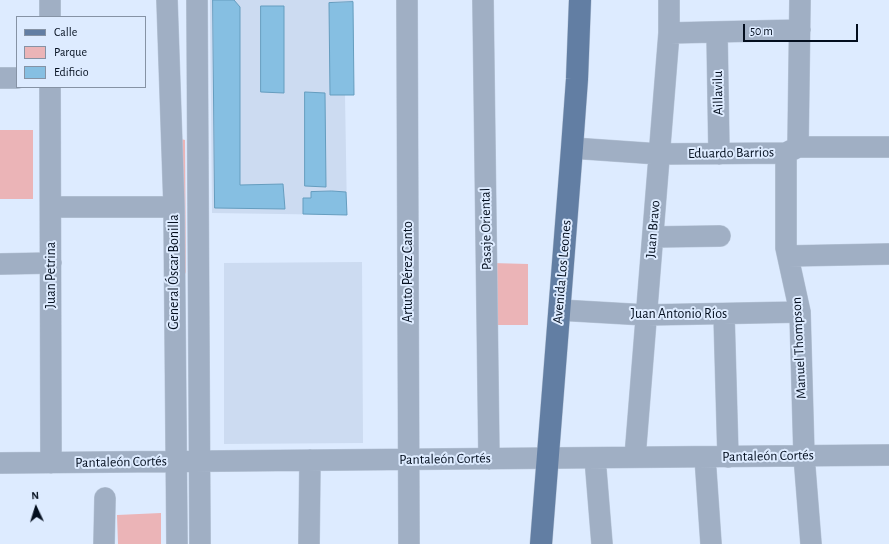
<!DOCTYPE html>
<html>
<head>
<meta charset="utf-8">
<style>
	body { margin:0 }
	#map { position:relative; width:889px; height:544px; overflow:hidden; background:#ddebff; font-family:"Alegreya Sans",sans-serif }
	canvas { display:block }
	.legend { position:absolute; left:16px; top:16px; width:130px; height:72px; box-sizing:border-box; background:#ddebff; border:1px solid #8693a5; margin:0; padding:5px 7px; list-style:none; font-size:12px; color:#030e1e }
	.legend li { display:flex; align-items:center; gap:8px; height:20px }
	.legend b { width:20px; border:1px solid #8693a5 }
	.north { position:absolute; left:16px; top:488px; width:40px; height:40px; -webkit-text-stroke:3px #ddebff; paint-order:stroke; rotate:356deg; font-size:11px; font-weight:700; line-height:16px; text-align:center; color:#030e1e }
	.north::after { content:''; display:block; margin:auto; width:14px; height:18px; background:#030e1e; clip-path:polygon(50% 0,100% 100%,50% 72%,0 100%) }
	.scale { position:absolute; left:743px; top:24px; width:115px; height:18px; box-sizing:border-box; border:2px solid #030e1e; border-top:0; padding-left:5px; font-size:12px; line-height:14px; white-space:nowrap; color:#030e1e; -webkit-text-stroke:3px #ddebff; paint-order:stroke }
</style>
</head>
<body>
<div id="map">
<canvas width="889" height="544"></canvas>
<ul class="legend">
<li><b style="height:5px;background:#627ea3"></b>Calle</li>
<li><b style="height:11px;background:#ebb4b7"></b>Parque</li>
<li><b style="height:11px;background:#86bfe2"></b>Edificio</li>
</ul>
<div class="north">N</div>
<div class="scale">50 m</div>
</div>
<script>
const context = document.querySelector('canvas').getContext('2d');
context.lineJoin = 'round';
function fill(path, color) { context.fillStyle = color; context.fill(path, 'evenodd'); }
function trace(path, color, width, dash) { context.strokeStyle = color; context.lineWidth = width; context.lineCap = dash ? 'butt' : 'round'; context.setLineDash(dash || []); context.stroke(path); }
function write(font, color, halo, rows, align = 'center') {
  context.font = font + ' "Alegreya Sans",sans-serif'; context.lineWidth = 4; context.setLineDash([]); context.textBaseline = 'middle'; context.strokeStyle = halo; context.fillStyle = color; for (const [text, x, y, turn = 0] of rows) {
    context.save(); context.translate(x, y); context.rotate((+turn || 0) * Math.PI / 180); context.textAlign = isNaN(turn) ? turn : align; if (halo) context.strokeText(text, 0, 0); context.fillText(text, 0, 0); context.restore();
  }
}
fill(new Path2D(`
	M210,0H353L354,95H345L347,215L212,213Z
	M362,262L363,443L224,444V263Z`), '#ccdbf1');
fill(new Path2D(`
	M0,130H33V199H0Z
	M177,138L185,140L186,274L180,262Z
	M492,263L528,264V325H492Z
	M161,513V544H118L117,515Z`), '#ebb4b7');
const building = new Path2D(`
	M213,0H234L240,7V185L283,184L285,209L215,208Z
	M353,2L354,95H330L329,3Z
	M261,6H284V93L261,92Z
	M305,92L325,93L326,187L305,186Z
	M332,191L346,192L347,215L303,214V198H311V192Z`);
fill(building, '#86bfe2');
trace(building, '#659dbf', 1);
const minor = new Path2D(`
	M50,0V17
	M167,0L174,207L177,544
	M197,0L200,544
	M407,0L409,544
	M483,0L489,459
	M717,32L719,154
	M669,33L800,30
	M0,78H17
	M50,87L51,463
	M798,147L800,0
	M572,148L659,154L786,153L798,147H889
	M786,153V248L800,312L804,456L811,544
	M51,207H174
	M653,237L720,236
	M788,256L889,254
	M0,264L51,263
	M559,310L646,315L800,312
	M724,314L728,457
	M635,457L669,33V0
	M705,457L711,544
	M595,458L602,544
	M0,463L889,455
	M104,544L105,498
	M309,544L310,460`);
const major = new Path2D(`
	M541,544L572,148L577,79L580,0`);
trace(minor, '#bac8db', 22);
trace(major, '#bac8db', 23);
trace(minor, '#a0afc4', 21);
trace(major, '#627ea3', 22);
write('14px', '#030e1e', '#ddebff', [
	["Aillavilu",718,93,-91],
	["Eduardo Barrios",731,153,-1],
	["Pasaje Oriental",486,229,-91],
	["Juan Bravo",653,229,-85],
	["General Óscar Bonilla",174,272,-90],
	["Artuto Pérez Canto",408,272,-90],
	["Avenida Los Leones",562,272,-85],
	["Juan Petrina",51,275,-90],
	["Juan Antonio Ríos",679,314],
	["Manuel Thompson",799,348,-93],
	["Pantaleón Cortés",768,456,-1],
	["Pantaleón Cortés",445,459,-1],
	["Pantaleón Cortés",121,462,-1]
]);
</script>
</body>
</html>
